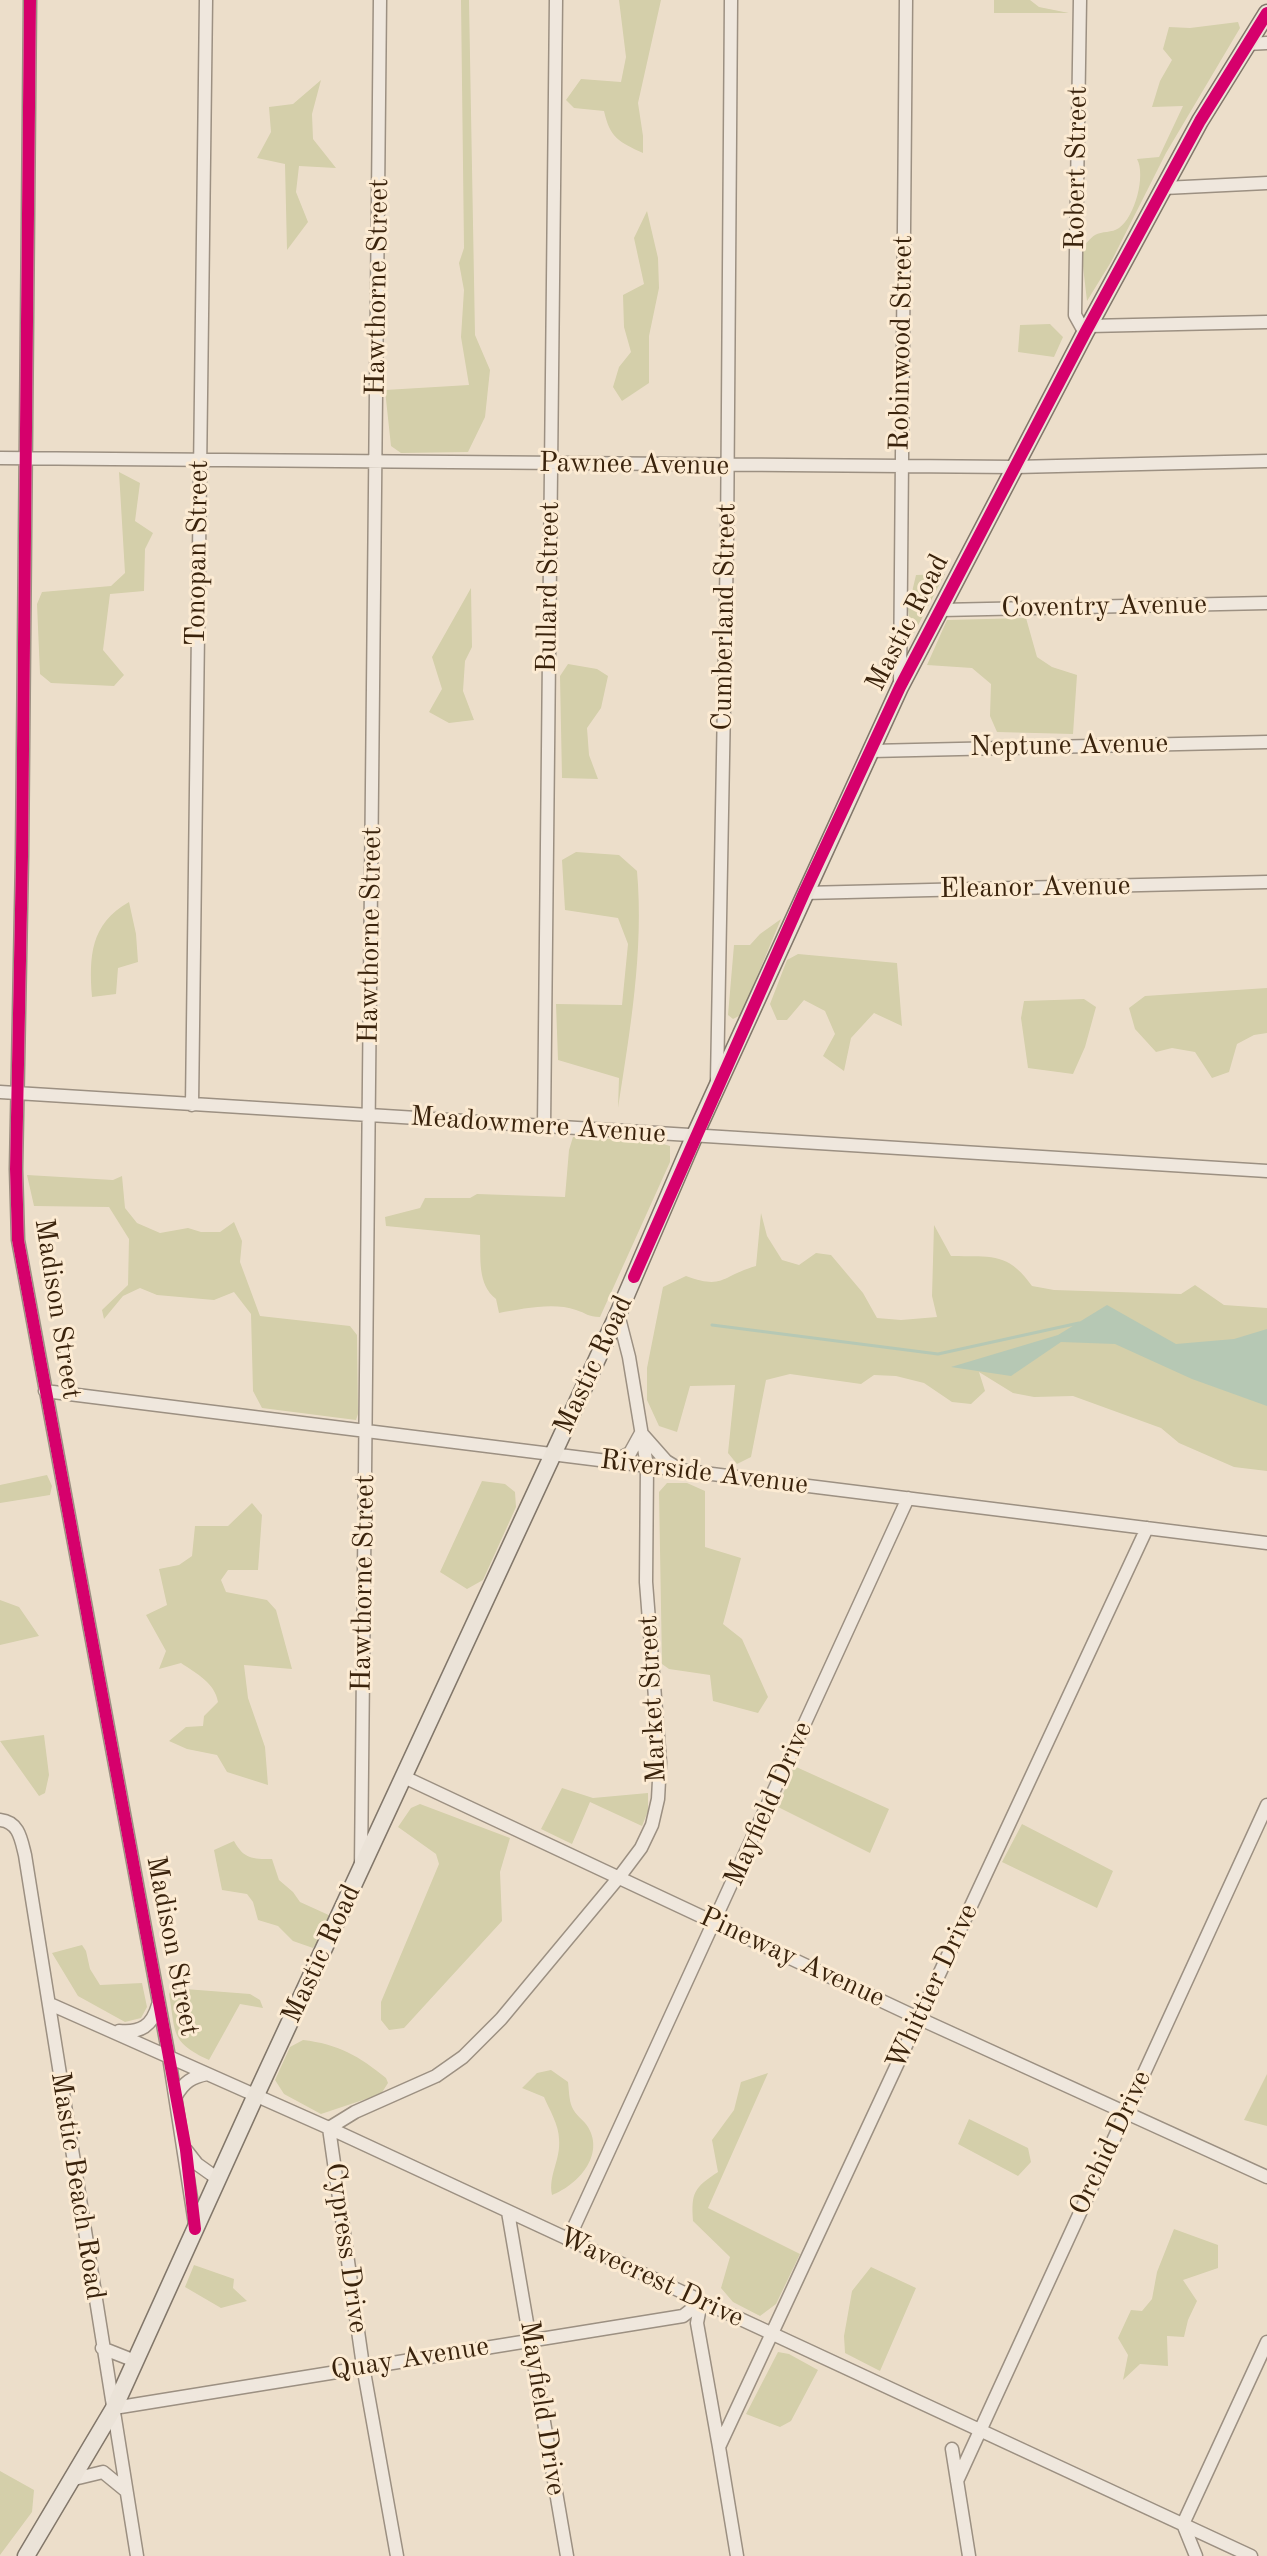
<!DOCTYPE html>
<html>
<head>
<meta charset="utf-8">
<style>
	body { margin:0 }
	canvas { display:block; background:#ecdeca }
</style>
</head>
<body>
<canvas width="1267" height="2556"></canvas>
<script>
const context = document.querySelector('canvas').getContext('2d');
context.lineJoin = 'round';
function fill(path, color) { context.fillStyle = color; context.fill(path, 'evenodd'); }
function trace(path, color, width, dash) { context.strokeStyle = color; context.lineWidth = width; context.lineCap = dash ? 'butt' : 'round'; context.setLineDash(dash || []); context.stroke(path); }
function write(font, color, halo, rows, align = 'center') {
  context.font = font + ' "Old Standard TT",serif'; context.lineWidth = 6; context.setLineDash([]); context.textBaseline = 'middle'; context.strokeStyle = halo; context.fillStyle = color; for (const [text, x, y, turn = 0] of rows) {
    context.save(); context.translate(x, y); context.rotate((+turn || 0) * Math.PI / 180); context.textAlign = isNaN(turn) ? turn : align; if (halo) context.strokeText(text, 0, 0); context.fillText(text, 0, 0); context.restore();
  }
}
fill(new Path2D(`
	M461,0H469L475,335L490,370L485,417L468,452L401,453L391,446L385,390L469,385L461,337L464,290L459,263L464,248Z
	M619,0H661L638,103L643,136V153C619,142 610,138 604,111L574,108L566,100L581,79L621,82L626,57Z
	M994,0H1030L1039,7L1069,13H994Z
	M1238,22L1240,28L1166,153L1111,262L1087,301L1081,249C1085,245 1090,238 1095,235C1102,231 1112,233 1119,228C1135,217 1146,175 1137,159L1159,157L1183,106L1152,107L1160,81L1172,60L1163,49L1169,27L1190,28Z
	M321,80L312,114L313,139L336,168L299,166L296,192L308,222L287,250L285,164L257,158L271,132L269,107L293,104Z
	M647,211L658,258L659,288L649,336V383L622,401L613,387L619,367L631,352L624,327L623,295L644,284L634,238Z
	M1050,324L1063,337L1054,357L1018,352L1020,325Z
	M119,472L140,483L135,521L153,533L145,549L144,591L110,594L103,650L124,675L114,686L51,683L40,674L37,604L42,592L111,586L125,573Z
	M945,574L914,633L911,631L908,609L916,575Z
	M471,588L472,647L465,661L463,691L474,720L449,723L429,712L442,689L432,657Z
	M1026,618L1037,657L1052,667L1077,675L1073,734L997,732L990,716L991,684L972,668L927,665L947,620Z
	M568,664L597,669L608,676L601,708L587,728L589,755L598,779L562,778L560,676Z
	M576,852L619,855L637,871C644,950 630,1031 618,1108L619,1078L558,1060L556,1004L622,1005L628,944L618,918L565,910L562,860Z
	M129,902L136,934L138,962L118,968L116,994L92,997C89,957 90,924 129,902Z
	M781,919L741,1015L733,1019L728,1015L734,945H750L760,934Z
	M798,954L897,963L902,1026L874,1013L851,1038L844,1071L823,1056L835,1034L825,1011L804,1000L787,1020H777L770,1004L787,960Z
	M1267,988V1033L1254,1035L1237,1044L1229,1072L1212,1078L1195,1052L1172,1048L1156,1052L1135,1029L1129,1008L1145,996Z
	M1084,999L1096,1007L1085,1047L1073,1074L1028,1068L1021,1018L1024,1001Z
	M573,1137L653,1141L670,1146V1162L600,1317C588,1317 586,1313 576,1310C553,1302 522,1309 499,1313L496,1299C477,1284 481,1258 480,1235L386,1226L385,1217L420,1208L425,1198H470L477,1194L565,1197L569,1150Z
	M27,1175L113,1180L122,1176L125,1208L137,1223L160,1233L188,1228L201,1232H220L234,1222L242,1241L240,1262L260,1316L350,1326L357,1335L358,1414L356,1420L262,1408L253,1391L251,1314L234,1292L214,1300L157,1295L140,1288L123,1296L104,1319L102,1310L128,1285L129,1239L109,1207L34,1206Z
	M761,1213L767,1236L782,1260L799,1265L816,1253L831,1255L863,1293L877,1318L901,1320L937,1317L932,1296L934,1225L951,1256C989,1257 1008,1251 1032,1286L1054,1290L1181,1294L1195,1285L1224,1305L1267,1308V1471L1234,1467L1179,1443L1161,1428L1073,1396L1034,1397L1013,1393L979,1372L985,1391L971,1404L952,1402L924,1383L896,1376L874,1375L861,1384L790,1374L766,1380L751,1457L737,1464L728,1453L735,1385L690,1386L677,1432L659,1426L647,1400V1368L663,1287L686,1276C724,1290 721,1276 756,1266Z
	M47,1475L52,1486L50,1495L0,1503V1485Z
	M482,1481L505,1484L515,1492L516,1507L483,1580L467,1589L440,1572Z
	M667,1483H687L705,1491V1547L741,1558L723,1624L742,1639L768,1697L758,1713L713,1701L710,1675L669,1669L662,1664L659,1492Z
	M252,1503L262,1515L258,1570H228L221,1580L226,1592L267,1600L276,1610L292,1669L244,1665L248,1698L265,1747L268,1785L227,1772L217,1755L187,1749L169,1741L186,1727L203,1726L204,1716L218,1702C215,1683 196,1673 181,1663L159,1669L166,1651L146,1615L167,1605L159,1569L179,1565L192,1556L195,1526H228Z
	M0,1600L19,1607L39,1636L0,1645Z
	M44,1735L49,1775L45,1793L39,1796L0,1741Z
	M794,1766L889,1809L870,1853L778,1807Z
	M562,1788L593,1798L648,1793V1811L642,1826L590,1802L572,1844L541,1829Z
	M420,1804L510,1838L500,1872L502,1921L404,2028L389,2030L381,2020V2002L439,1864L436,1854L398,1827L411,1808Z
	M1022,1824L1113,1871L1097,1908L1002,1862Z
	M234,1841C244,1859 252,1859 272,1859L279,1880L293,1892L300,1902L333,1917L313,1948L293,1941L278,1926L258,1920L253,1902L247,1894L222,1890L214,1850Z
	M82,1945L86,1951L90,1969L100,1985L142,1983L147,2007L141,2018L125,2022L78,1996L52,1953Z
	M172,1988L250,1994L260,2000L263,2008L240,2004L209,2060C170,2042 176,2033 169,1994Z
	M303,2040C338,2044 359,2056 386,2078L388,2083L381,2094L321,2114L284,2094L275,2080L290,2047Z
	M551,2070L568,2082C569,2090 569,2100 572,2107C575,2115 584,2120 588,2127C605,2155 578,2185 552,2195C548,2175 561,2160 559,2139C559,2125 549,2109 544,2097L522,2088L537,2073Z
	M768,2073L708,2208L800,2254L776,2304L760,2316L733,2302L721,2288L730,2257L693,2221C691,2192 694,2188 718,2172L712,2140L734,2110L741,2082Z
	M1267,2074V2126L1244,2120Z
	M969,2119L1028,2148L1031,2162L1018,2176L958,2144Z
	M1174,2229L1218,2245V2268L1183,2280L1197,2301L1188,2320L1184,2337L1167,2336L1168,2366L1140,2364L1123,2380L1128,2355L1118,2338L1131,2310L1142,2311L1152,2299L1157,2272Z
	M194,2265L234,2279L233,2288L247,2301L221,2308L185,2287Z
	M871,2267L916,2288L880,2371L845,2353L844,2336L852,2291Z
	M778,2352L789,2354L818,2370L791,2421L780,2427L746,2414Z
	M0,2471L34,2490L32,2512L0,2555Z`), '#d4cfaa');
fill(new Path2D(`
	M1107,1305L1176,1344L1234,1339L1267,1329V1406L1192,1379L1115,1344L1061,1342L1011,1376L951,1367L1058,1335Z`), '#b6c8b4');
trace(new Path2D(`
	M712,1325L938,1354L1079,1323`), '#b6c8b4', 3);
const minor = new Path2D(`
	M30,0L22,857L16,1169L18,1240L169,2057L195,2224
	M1080,0L1075,315L1085,333
	M1246,44L1267,43
	M1164,188L1267,183
	M1089,326L1267,322
	M0,458L1015,467L1267,461
	M941,610L1267,603
	M900,685L906,0
	M871,751L1267,742
	M804,893L1267,882
	M717,1081L727,542L731,0
	M0,1092L1267,1171
	M192,1105L206,0
	M544,1126L556,0
	M45,1391L1267,1543
	M643,1435L666,1461L679,1469
	M613,1462L630,1453L641,1433
	M404,1777L918,2018L1267,2177
	M0,1820C19,1822 21,1839 25,1855L137,2556
	M361,1865L380,0
	M50,2004L329,2128L1251,2556
	M119,2031C141,2033 152,2026 158,2005
	M176,2096C184,2082 192,2077 207,2074
	M186,2150L197,2164L218,2179
	M508,2212L567,2556
	M568,2240L908,1498
	M701,2302L697,2323L719,2447
	M102,2348L135,2361
	M114,2408L683,2316L701,2302
	M952,2449L969,2556
	M74,2479L103,2472L125,2490
	M957,2481L1267,1805
	M397,2556L363,2366L329,2128L355,2112L436,2076L463,2057L501,2019L620,1876L641,1848L652,1825L658,1799L660,1762L646,1582L647,1466L629,1357L618,1314
	M737,2556L719,2447L1147,1528
	M1196,2556L1183,2524L1267,2342`);
const major = new Path2D(`
	M26,2556L114,2408L255,2097L618,1314L694,1137L900,687L1085,333L1200,121L1267,13`);
trace(minor, '#9c9082', 15);
trace(major, '#82776a', 19);
trace(minor, '#efe7dd', 12);
trace(major, '#ebe3d8', 16);
trace(new Path2D(`
	M30,0L22,857L16,1169L18,1240L169,2057L186,2150L195,2229
	M634,1277L804,893L900,687L1085,333L1200,121L1267,13`), '#d6006c', 12);
write('28px', '#3a230c', '#fcebd3', [
	["Robert Street",1077,168,-89],
	["Hawthorne Street",378,287,-89],
	["Robinwood Street",902,343,-89],
	["Pawnee Avenue",634,465,1],
	["Tonopan Street",198,553,-89],
	["Bullard Street",549,587,-89],
	["Coventry Avenue",1104,607,-1],
	["Cumberland Street",725,617,-89],
	["Mastic Road",908,623,-63],
	["Neptune Avenue",1069,746,-1],
	["Eleanor Avenue",1035,888,-1],
	["Hawthorne Street",371,935,-89],
	["Meadowmere Avenue",538,1126,4],
	["Madison Street",57,1309,81],
	["Mastic Road",594,1365,-65],
	["Riverside Avenue",704,1473,7],
	["Hawthorne Street",364,1583,-89],
	["Market Street",653,1699,-93],
	["Mayfield Drive",769,1804,-66],
	["Madison Street",172,1946,79],
	["Mastic Road",322,1954,-65],
	["Pineway Avenue",792,1958,25],
	["Whittier Drive",933,1987,-65],
	["Orchid Drive",1111,2143,-65],
	["Mastic Beach Road",77,2186,81],
	["Cypress Drive",346,2248,82],
	["Wavecrest Drive",651,2278,25],
	["Quay Avenue",410,2359,-9],
	["Mayfield Drive",542,2408,81]
]);
</script>
</body>
</html>
